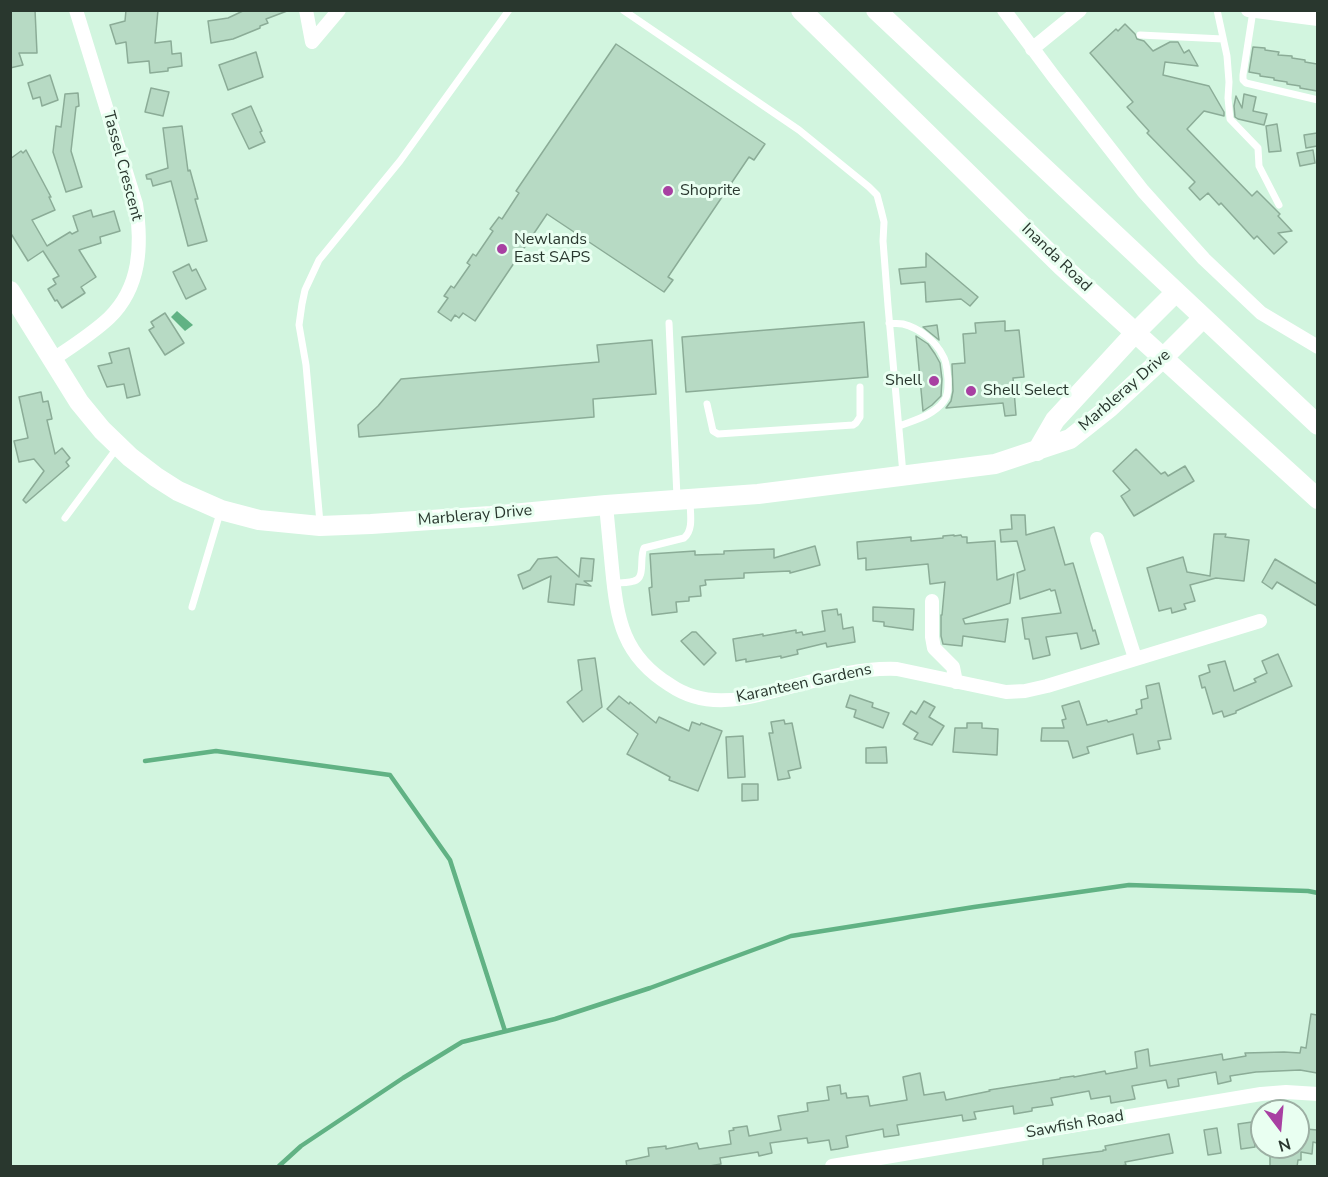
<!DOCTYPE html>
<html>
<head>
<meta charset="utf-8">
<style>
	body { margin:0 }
	#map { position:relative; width:1328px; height:1177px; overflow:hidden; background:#d2f5df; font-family:"Nunito Sans",sans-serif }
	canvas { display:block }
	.frame { position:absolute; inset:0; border:12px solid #29372e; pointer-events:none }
	.north { position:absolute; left:1250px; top:1099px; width:60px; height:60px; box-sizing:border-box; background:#e9fff1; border:2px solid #9cafa3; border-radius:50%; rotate:164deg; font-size:16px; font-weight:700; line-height:24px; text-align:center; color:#29372e }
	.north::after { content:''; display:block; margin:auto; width:21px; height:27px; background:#a840a2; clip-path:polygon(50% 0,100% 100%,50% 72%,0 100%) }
</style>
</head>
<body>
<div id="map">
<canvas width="1328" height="1177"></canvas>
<div class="frame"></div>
<div class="north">N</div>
</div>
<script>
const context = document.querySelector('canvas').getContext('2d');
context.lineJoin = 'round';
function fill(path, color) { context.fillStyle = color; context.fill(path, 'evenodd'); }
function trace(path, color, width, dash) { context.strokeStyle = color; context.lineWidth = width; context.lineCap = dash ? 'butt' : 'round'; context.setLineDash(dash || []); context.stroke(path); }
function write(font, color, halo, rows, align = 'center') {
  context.font = font + ' "Nunito Sans",sans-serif'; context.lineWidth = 6; context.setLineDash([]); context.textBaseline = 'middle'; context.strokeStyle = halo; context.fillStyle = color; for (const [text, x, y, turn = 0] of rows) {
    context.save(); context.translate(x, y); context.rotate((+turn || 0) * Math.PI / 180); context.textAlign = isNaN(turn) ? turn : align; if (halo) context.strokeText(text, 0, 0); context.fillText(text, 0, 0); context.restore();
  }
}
fill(new Path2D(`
	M177,311L193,325L185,331L171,317Z`), '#61b284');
trace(new Path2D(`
	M145,761L216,751L390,775L450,860L505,1031
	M279,1166L301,1146L403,1078L462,1042L555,1019L650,988L791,936L974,907L1129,885L1308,891L1318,893`), '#61b284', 4.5);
const building = new Path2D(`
	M10,10H35L37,53H19L23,65L10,68Z
	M126,10H158L155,43L171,41L172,54L181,53L182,66L168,68V71L150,73L149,61L128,63L126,42L116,44L110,25L125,21Z
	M245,10L287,11L266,19L268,23L260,26V28L233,39L211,43L208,21L228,18Z
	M1125,24L1135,34L1137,39L1144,41L1153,51L1170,42H1178L1184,53L1189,50L1198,66L1165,62L1163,75L1209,86L1224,112V116L1204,111L1187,129L1252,196L1257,191L1280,214L1278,216L1292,231L1278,233L1287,242L1274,254L1257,236L1254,239L1221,203L1219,205L1208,193L1200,200L1189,188L1195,182L1147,133L1149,131L1127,107L1133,102L1090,53L1116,29L1118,31Z
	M616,44L765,144L754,160L749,157L668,277L673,280L664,292L547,214L475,321L463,313L459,318L455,315L451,321L438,312L448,298L444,296L451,286L454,288L470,265L467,263L473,254L476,256L493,231L490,229L499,217L502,219L519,193L516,191Z
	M1253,47L1265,48V50L1279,52L1278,55L1292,56V58L1305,60V62L1317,64V91L1300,88V86L1287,84V82L1274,80V78L1260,76V74L1249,72Z
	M256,52L263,77L228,90L219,65Z
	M50,75L58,100L42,106L40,97L33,99L28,83Z
	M151,88L169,92L163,116L145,112Z
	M78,93L79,106L76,107L71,151L82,187L66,192L53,152L56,126L61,127L65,94Z
	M1244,94L1256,97L1253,111L1267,114L1264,125L1238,119L1235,117L1234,106L1236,96L1242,108Z
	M251,106L262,131L260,132L265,142L249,149L232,114Z
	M1277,124L1281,151L1269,152L1266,126Z
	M182,126L188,171L190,170L198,199H195L207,241L188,246L171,181L153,186L151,179H147L146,175L168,168L163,128Z
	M1317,133V146L1306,148L1304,135Z
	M26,150L51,197H49L55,210L32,220L47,246L70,232L72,234L78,231L73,216L91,210L93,217L114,211L120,231L100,237L101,243L79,250L96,277L81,287L85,293L62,308L57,300L55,301L48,289L56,284L53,279L59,276L43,251L28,261L10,232V159L21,151L23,153Z
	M1313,150L1315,163L1300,166L1297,153Z
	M926,253L978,297L970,306L961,299L926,302L925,282L901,284L899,269L926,267Z
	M189,264L192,271L196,269L206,289L186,299L173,272Z
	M165,313L184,343L165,355L149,330L154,327L151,322Z
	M1005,321V331L1019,330L1024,377L1013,378L1016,415L1005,416L1003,403L946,408L951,401L953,391L952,364L965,363L963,334L976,333L975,323Z
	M864,322L868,377L686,392L682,337Z
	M937,325L939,340L923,327Z
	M916,336L928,344L935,354L940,363L942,379L941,396L932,405L923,411Z
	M652,340L656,394L593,399L594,417L359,437L358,425L378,406L401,379L599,362L597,345Z
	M129,348L140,395L127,398L124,384L107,387L98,366L112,363L109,353Z
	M41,392L43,402L48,401L52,419L47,420L55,454L62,448L70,458L66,462L69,466L26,503L23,500L44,471L34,459L19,462L14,441L28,438L19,397Z
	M1136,449L1161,474L1165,472L1168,476L1185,466L1194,481L1134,516L1121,496L1130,490L1113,471Z
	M1011,515H1025L1026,535L1054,527L1065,565L1073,563L1093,631L1095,630L1099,644L1081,649L1077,633L1046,637L1050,655L1033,659L1029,639H1025L1022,618L1061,613L1055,590L1051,591L1050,589L1020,599L1017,573L1025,570L1017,541L1001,542L1000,530L1012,529Z
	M1214,534H1226L1225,537L1249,540L1244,581L1216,578L1190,585L1195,601L1184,604L1186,609L1172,613L1171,608L1159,611L1147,568L1183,557L1187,572L1210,576Z
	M954,535V536L961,535L962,537H967V543L995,541L997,580L1014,574L1010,603L963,619L965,624L1008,619L1005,642L963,636L962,646L943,644L941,636V615H942L945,582L930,584L928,564L866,570V558L858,559L857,542L911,537V541L943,538V536Z
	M815,546L820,565L790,573V571L744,573V578L705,580L706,585L700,586L701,596L689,597V601L676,602L677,612L652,615L649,588L652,587L650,554L695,551V555L724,554V551L774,549V558Z
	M557,557L579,577L581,558L594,559L592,581H584L591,586L576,584L574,605L548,602L551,576L523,589L518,575L530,570L538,559Z
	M1275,559L1317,584V606L1277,582L1272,589L1262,582Z
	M873,607L914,609L913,630L884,626V622L873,621Z
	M837,609L838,615L841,614L843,629L853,627L855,642L827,647L826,643L797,650L798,654L781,658V656L746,662V659L736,661L733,639L763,634V636L796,630V633L802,632L803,635L825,631L822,611Z
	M692,632H696L716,653L704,665L681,641Z
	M1278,654L1292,686L1236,711V713L1224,717L1222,711L1213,714L1205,687L1202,688L1199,676L1210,672L1208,665L1225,661L1234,691L1256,682L1254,679L1267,673L1262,661Z
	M595,658L602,707L583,722L567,702L582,690L578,660Z
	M1159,683L1171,739L1158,741L1160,749L1137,754L1133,734L1087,747L1089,753L1073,758L1068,741H1041L1042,728H1064L1062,720L1066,719L1062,706L1079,701L1087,725L1107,720L1108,722L1137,714L1136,710L1142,708L1141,700L1148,698L1146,686Z
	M850,695L873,703L872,707L889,713L883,728L854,717L856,710L846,707Z
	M619,696L629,704L630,702L656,723L659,717L689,731L692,722L700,725L701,723L722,731L698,791L669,780L670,777L627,754L638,734L607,709Z
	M924,701L935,707L929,717L944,726L932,745L914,739L918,733L903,724L911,711L916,714Z
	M784,720L785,724L792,723L801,768L788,771L790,778L778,780L769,733H773L771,722Z
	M967,723H982V728L998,729L997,755L953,752L955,728H967Z
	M743,736L745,777L728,778L726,737Z
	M886,747L887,763H866V748Z
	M742,784H758V800L742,801Z
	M1311,1014L1317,1015V1073L1300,1070L1256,1072L1230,1076L1231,1081L1218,1084L1216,1072L1178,1079L1179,1086L1168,1088L1166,1080L1132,1086L1135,1099L1111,1103L1110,1096L1091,1099L1089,1091L1051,1098L1053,1105L1032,1108V1111L1014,1114L1013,1106L974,1112L976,1119L963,1121L962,1115L897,1125L899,1135L884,1137L883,1129L846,1136L848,1147L838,1149L831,1150L829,1140L808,1143L807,1138L770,1143L772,1153L759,1156L758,1152L720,1158L721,1164L704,1167H627L626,1161L649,1156L648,1148L666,1146V1149L697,1143L699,1149L731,1144L729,1131L734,1130L733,1128L747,1126L749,1136L781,1130L778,1116L808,1111L807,1103L829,1100L827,1087L840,1085L841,1094L846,1093L847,1098L868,1096L870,1106L907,1100L903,1077L920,1073L924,1095L944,1092L946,1100L990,1091L989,1090L1060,1079V1078L1074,1076V1077L1105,1071L1106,1074L1137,1068L1135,1052L1148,1049L1150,1066L1222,1054L1223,1060L1246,1056L1245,1053L1284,1052L1300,1053L1301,1047L1306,1048Z
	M1252,1122L1255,1147L1241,1149L1238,1124Z
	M1217,1128L1221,1153L1208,1155L1204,1130Z
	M1306,1129L1317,1130V1143L1313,1142L1312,1154L1301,1152V1160H1298L1297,1167H1270V1147H1298V1132H1306Z
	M1169,1134L1173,1153L1125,1162L1126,1165L1117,1167H1043V1159L1103,1151V1150H1106L1105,1146Z`);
fill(building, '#b7dac4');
trace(building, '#8bac97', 1.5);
trace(new Path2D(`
	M623,10L799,130L869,187L877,195L881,210L884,222L883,241L888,306L903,474
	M1217,10L1227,56L1229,82L1228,98L1230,119L1258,148L1259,166L1279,205
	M1253,11L1243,75V80L1246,83L1318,100
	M1140,35L1223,39
	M669,323L677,497
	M889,323C894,324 899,323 903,324C919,328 936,341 943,356C947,362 947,371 948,379C948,386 949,395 944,401C934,415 915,420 899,426
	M707,404L713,431L718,434L853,425L856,423L860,417V387
	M65,518L117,448
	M320,523L306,365L299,325L302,304L305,290L319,260L400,161L509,10
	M613,583C620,583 628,583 634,581C646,578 639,558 644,548L684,538C694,530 690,513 690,501
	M192,607L220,513`), '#fff', 7);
trace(new Path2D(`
	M306,10L312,42
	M1004,10L1054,77L1143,191L1204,259L1261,313L1318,347
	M1248,10L1318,19
	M312,42L339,10
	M1032,49L1080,10
	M52,360C71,347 92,334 109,318C141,287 142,245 136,204L76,10
	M606,505C608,526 610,547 612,568C617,620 623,656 670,685C692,700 718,703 744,698C795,688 845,667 897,669L1006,692L1025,691L1047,686L1260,621
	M1097,539L1135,658
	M932,601V637L934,648L953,667L956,682
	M832,1166L1261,1094L1286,1092L1318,1094`), '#fff', 14);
trace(new Path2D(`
	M801,10L1062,266L1318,499
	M876,10L1318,425
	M10,291L79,402L102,430L130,457L156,477L178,491L221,510L259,520L320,526L371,524L491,516L606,505L758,494L995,464L1070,439L1109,408L1163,358L1203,318
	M1037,451L1055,420L1135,333L1176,292`), '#fff', 20);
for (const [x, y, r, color] of [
	[668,191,6,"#a840a2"],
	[502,249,6,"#a840a2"],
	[934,381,6,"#a840a2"],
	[971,391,6,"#a840a2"]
]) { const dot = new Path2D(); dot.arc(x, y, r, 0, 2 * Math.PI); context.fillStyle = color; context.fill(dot); trace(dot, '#e9fff1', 2); }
write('16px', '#29372e', '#e9fff1', [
	["Tassel Crescent",122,166,75],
	["Inanda Road",1056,258,44],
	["Marbleray Drive",1125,391,-41],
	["Marbleray Drive",475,516,-5],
	["Karanteen Gardens",804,684,-12],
	["Sawfish Road",1075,1125,-10]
]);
write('16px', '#29372e', '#e9fff1', [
	["Shoprite",680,191],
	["Newlands",514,240],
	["East SAPS",514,258],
	["Shell",922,381,"right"],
	["Shell Select",983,391]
], 'left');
</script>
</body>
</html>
